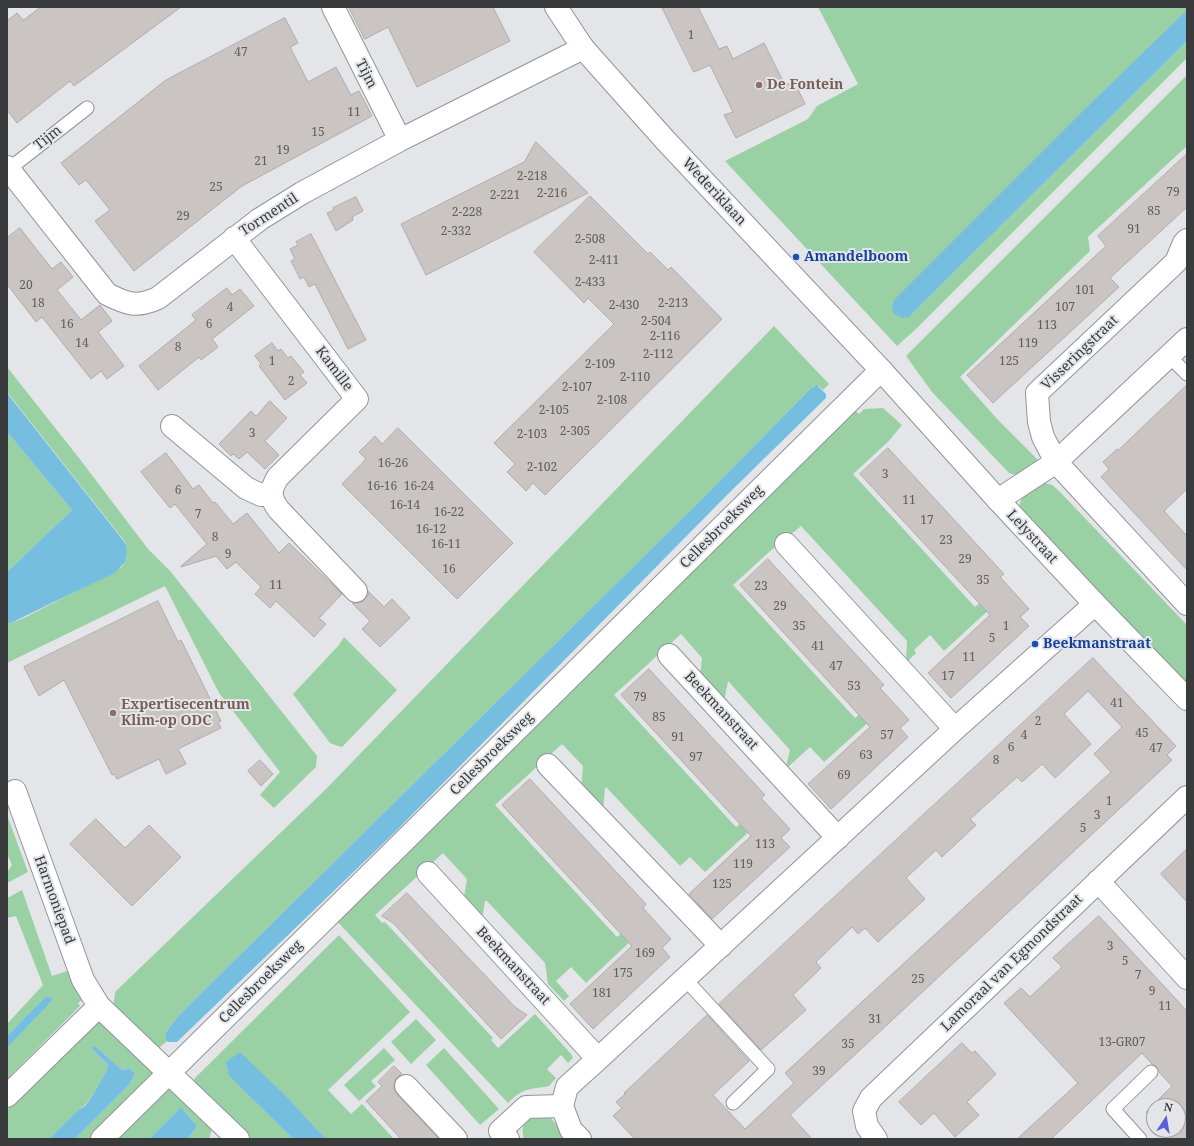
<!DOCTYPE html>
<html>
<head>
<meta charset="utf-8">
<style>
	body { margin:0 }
	#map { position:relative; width:1194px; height:1146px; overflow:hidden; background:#e4e5e9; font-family:"Noto Serif",serif }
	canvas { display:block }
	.frame { position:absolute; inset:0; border:8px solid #393a3c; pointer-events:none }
	.north { position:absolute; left:1146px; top:1098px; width:40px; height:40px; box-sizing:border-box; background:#e4e5e9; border:1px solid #a0a1a4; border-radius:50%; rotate:12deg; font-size:11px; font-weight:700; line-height:16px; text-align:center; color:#393a3c }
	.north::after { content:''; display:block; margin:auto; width:14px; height:18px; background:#5b5fd7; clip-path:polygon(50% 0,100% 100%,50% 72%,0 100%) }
</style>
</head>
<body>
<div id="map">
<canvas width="1194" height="1146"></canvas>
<div class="frame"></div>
<div class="north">N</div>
</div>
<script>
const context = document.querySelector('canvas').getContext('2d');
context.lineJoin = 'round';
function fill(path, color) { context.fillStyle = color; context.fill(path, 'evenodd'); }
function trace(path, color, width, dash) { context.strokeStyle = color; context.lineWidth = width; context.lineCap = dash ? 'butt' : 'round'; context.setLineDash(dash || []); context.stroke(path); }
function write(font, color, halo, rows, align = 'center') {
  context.font = font + ' "Noto Serif",serif'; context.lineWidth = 4; context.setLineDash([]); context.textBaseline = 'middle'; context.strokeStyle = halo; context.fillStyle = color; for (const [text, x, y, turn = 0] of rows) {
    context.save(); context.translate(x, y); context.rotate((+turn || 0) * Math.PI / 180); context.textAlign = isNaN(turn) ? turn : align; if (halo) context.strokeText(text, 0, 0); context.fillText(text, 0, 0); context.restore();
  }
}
fill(new Path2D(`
	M818,7H1187V10L909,317L1187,41V58L916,329L897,346L725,161L808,119L817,106L858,84Z
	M1187,75V146L1088,237L1090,251L960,377L998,420L1038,460L1016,475L1009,473L932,392L906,356Z
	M774,326L829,384L823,390L819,386H814L811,388L707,494L179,1015L166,1032L167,1041L155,1051L113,1009L115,992L327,788Z
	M7,367L79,458L148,549L171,572L317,756L316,767L274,808L260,795L280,772L219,693L165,586L7,663V623H11L26,617L122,567C127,559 127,553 126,543L7,392Z
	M883,408L902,425L889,441L853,474L975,607L984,599L992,607L944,651L930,635L914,650L916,653L907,662L906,661L907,641L801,526L769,552L733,585L855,718L864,710L872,719L824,762L810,747L788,767L786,766L790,750L728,681L724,702L700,678L702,658L681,634L614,695L736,827L745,820L753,828L705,872L690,857L680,866L606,787L605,788L603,810L581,789L583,766L562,744L495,805L617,937L626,930L634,938L586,983L571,967L556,981L569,996L564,1001L548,984L545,963L487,901H485L482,920L463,901L467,880L466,878L443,853L375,915L382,923L385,922L493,1038L491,1040L498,1048L535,1014L571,1054L573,1058L568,1063L561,1055L547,1069L556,1078L549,1086C528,1090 524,1087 508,1103L334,918L854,409L859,414L864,409Z
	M7,432L72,510L7,572Z
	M1045,483L1052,485L1060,492L1187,625V696L1020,514C1019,501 1020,498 1031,490C1036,486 1038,484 1045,483Z
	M344,637L397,690L342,747L335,745L330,743L293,694L339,645Z
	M7,815L28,872L7,883V872L12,865L7,854Z
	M22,890L52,976L70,970L85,998L78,1003L80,1006L7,1079V1048L53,1000L45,997L7,1036V1024L43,985L16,916L7,918V898Z
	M339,935L410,1012L328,1090L351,1114L362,1104L394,1139H326L292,1102L229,1076L293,1139H251L195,1082L194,1079Z
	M416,1019L436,1040L411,1064L391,1042Z
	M97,1022H103L152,1070V1078L90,1139H75L130,1084L135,1073L129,1068L123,1070L121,1069L95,1046L92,1049L108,1065V1068L91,1098L84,1106L78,1110L49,1139H7V1110L93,1024Z
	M384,1048L395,1060L371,1081L376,1086L359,1101L344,1085Z
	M444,1048L499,1109L480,1125L426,1065Z
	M164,1087L179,1090L213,1125L209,1139H188L197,1126L181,1107L149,1139H113Z
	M528,1115L550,1117L568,1139H524C521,1130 523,1123 528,1115Z`), '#9ad1a4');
fill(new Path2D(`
	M1187,10V41L909,317L902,318L894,314L892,307L894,300L1085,109Z
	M817,385L826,394V398L728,494L394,833L177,1042H168L166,1040V1032L179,1015L707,494L811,388Z
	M7,393L126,544L127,552L125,562L115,573L64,597L11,623H7V572L72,510L7,432Z
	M45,997H50L53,1000L7,1048V1036Z
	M93,1046H95L121,1069L123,1070L129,1068L135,1073L130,1084L75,1139H49L78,1110L85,1106L91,1098L108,1068V1065L92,1049Z
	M240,1052L292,1102L326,1139H293L229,1076L226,1062Z
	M181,1107L197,1126L188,1139H149Z`), '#76bee0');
const building = new Path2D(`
	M41,7H181L74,86L70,81L17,123L7,110V21L17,13L23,20Z
	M349,7H493L510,41L417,87L388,27L365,39Z
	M662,7H698L719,49L727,46L733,59L764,43L785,85L794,81L805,104L736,138L724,115L733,112L710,65L694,72Z
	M285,18L298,43L290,47L308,82L336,67L351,95L359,91L372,116L242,186L134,271L95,221L110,210L86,180L79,185L61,163L166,80Z
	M536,142L588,193L426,275L401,224L524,162Z
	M1187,154V207L1110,278L1119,287L993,403L967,375L1106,246L1098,236Z
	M590,196L648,254L650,252L668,270L671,267L722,319L545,495L533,483L526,491L507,472L515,464L494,443L614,324L588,298L584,303L534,252Z
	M356,197L363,211L352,217L353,220L336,231L327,213L334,210L333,208Z
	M20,228L52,269L61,262L73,277L57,290L81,320L100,305L112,321L98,332L124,366L107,379L101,371L91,379L42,317L36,322L7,284V238Z
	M311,234L366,340L348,349L315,284L309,287L304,277L300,279L291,261L295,259L290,249L298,245L296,242Z
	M227,288L232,295L240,289L254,306L212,339L218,347L201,360L199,357L158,390L139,366L196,320L192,315Z
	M272,343L278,351L281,349L288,358L291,356L304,372L300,375L307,383L285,400L259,366L261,364L255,356Z
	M1187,385V489L1164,511L1187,536V570L1101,477L1109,469L1103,462L1117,449L1118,450Z
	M270,401L287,418L265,441L279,455L265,469L247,452L239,459L233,454L231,456L219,444L251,411L256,416Z
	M398,428L513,543L457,599L342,484L366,459L359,452L375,436L382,444Z
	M888,448L1004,574L1000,577L1029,609L1020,617L1029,626L951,698L928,673L990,615L860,474Z
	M166,453L193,489L199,485L213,503L215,502L233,524L247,513L279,553L289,543L342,594L319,618L326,624L314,637L276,601L270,608L255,594L261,587L236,562L227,569L216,556L181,567V566L207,544L175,504L170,508L141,472Z
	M768,559L884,685L880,688L909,720L900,728L908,737L831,809L808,784L870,727L740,585Z
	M368,591L384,607L392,599L410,618L380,647L362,629L370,621L352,603H359L364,600L368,595Z
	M158,601L178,642L181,640L221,721L218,722L221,728L178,749L186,764L166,774L159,759L117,779L114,774L112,775L64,680L39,696L24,667Z
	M1093,658L1176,746L1167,755L1172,760L790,1115L812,1139H635L613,1116L622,1108L616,1102L625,1094L624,1093L707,1015L749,1061L713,1095L745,1129L794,1083L785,1073L1111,772L1094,754L1122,727L1088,691L1064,714L1091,744L1055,778L1042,764L1022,782L1017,777L970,819L976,825L942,857L936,850L906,878L925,899L878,942L865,928L858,934L852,927L816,962L821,968L793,995L806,1010L761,1050L719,1004Z
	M649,669L765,795L761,798L790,829L781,838L790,847L712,919L689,894L751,836L621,695Z
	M260,760L273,774L261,786L248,771Z
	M530,779L646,904L643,908L671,939L662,948L670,957L593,1029L570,1004L632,946L502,805Z
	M96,819L125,848L149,825L181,857L132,906L70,844Z
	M1187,849V902L1161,874Z
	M407,893L515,1007L527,1015L501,1039L393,923L382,916Z
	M1099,916L1187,1011V1139H1171L1163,1130H1178V1106H1154V1120L1146,1112L1172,1086L1159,1072L1157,1067L1152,1064L1142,1053L1051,1139H1017L1078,1083L1004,1003L1021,988L1030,997L1062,967L1053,958Z
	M962,1043L972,1053L975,1051L996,1074L967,1102L979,1115L955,1137L934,1113L921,1125L899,1102Z
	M394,1066L402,1074L397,1077L394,1083V1089L397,1094L439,1139H401L366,1101L382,1086L378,1082Z`);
fill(building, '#cac5c3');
trace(building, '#b0abaa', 1);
const service = new Path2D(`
	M9,169L87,108
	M1169,356L1187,374
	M685,979L768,1069L733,1103
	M1140,1139L1113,1109L1151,1072`);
const minor = new Path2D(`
	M333,7L400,140
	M7,167L107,294C127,304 136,308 158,298L260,219L302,193L400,140L583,48
	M234,238L357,399L278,477C270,490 269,497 279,510L356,591
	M1187,240L1184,243L1176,262L1037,393L1039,422L1043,437L1056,462L1187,604
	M172,426L246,488L261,495L271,493
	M998,500L1056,462L1187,339
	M786,544L955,729
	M669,655L838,838
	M548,765L721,946
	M15,791L83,980L99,1006L238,1139
	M428,873L598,1059
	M1098,881L1187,978
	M406,1086L456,1139
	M7,1096L99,1006
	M562,1106L567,1087L598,1059L955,729L1095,604
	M562,1106L571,1130L580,1139
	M102,1139L881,370
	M508,1139L500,1131L526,1107L562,1106
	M876,1139L867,1126L864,1111L871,1098L1187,797`);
const tertiary = new Path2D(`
	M556,7L583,48L666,141L881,370L998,500L1095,604L1187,699`);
trace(service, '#939498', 15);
trace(minor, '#939498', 24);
trace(tertiary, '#939498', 24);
trace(service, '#fff', 13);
trace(minor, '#fff', 22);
trace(tertiary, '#fff', 22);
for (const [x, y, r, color] of [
	[759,85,4,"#8d6e63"],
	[796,257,4,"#1a4fb4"],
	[1035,644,4,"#1a4fb4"],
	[113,713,4,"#8d6e63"]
]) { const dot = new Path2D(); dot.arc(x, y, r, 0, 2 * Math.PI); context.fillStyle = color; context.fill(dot); trace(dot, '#e4e5e9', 1.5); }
write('12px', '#5d5d5e', null, [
	["1",691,36],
	["47",241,53],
	["11",354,113],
	["15",318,133],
	["19",283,151],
	["21",261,162],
	["2-218",532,177],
	["25",216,188],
	["79",1173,193],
	["2-216",552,194],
	["2-221",505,196],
	["85",1154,212],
	["2-228",467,213],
	["29",183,217],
	["91",1134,230],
	["2-332",456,232],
	["2-508",590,240],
	["2-411",604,261],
	["2-433",590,283],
	["20",26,286],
	["101",1085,291],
	["18",38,304],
	["2-213",673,304],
	["2-430",624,306],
	["4",230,308],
	["107",1065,308],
	["2-504",656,322],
	["16",67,325],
	["6",209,325],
	["113",1047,326],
	["2-116",665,337],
	["14",82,344],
	["119",1028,344],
	["8",178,348],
	["2-112",658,355],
	["1",272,362],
	["125",1009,362],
	["2-109",600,365],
	["2-110",635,378],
	["2",291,382],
	["2-107",577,388],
	["2-108",612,401],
	["2-105",554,411],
	["2-305",575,432],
	["3",252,434],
	["2-103",532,435],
	["16-26",393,464],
	["2-102",542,468],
	["3",885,475],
	["16-16",382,487],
	["16-24",419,487],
	["6",178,491],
	["11",909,501],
	["16-14",405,506],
	["16-22",449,513],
	["7",198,515],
	["17",927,521],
	["16-12",431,530],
	["8",215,538],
	["23",946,541],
	["16-11",446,545],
	["9",228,555],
	["29",965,560],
	["16",449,570],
	["35",983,581],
	["11",276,586],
	["23",761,587],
	["29",780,607],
	["35",799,627],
	["1",1006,627],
	["5",992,639],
	["41",818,647],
	["11",969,658],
	["47",836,667],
	["17",948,677],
	["53",854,687],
	["79",640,698],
	["41",1117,704],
	["85",659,718],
	["2",1038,722],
	["45",1142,734],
	["57",887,736],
	["4",1024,736],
	["91",678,738],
	["6",1011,748],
	["47",1156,749],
	["63",866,756],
	["97",696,758],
	["8",996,761],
	["69",844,776],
	["1",1109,802],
	["3",1097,816],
	["5",1083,829],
	["113",765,845],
	["119",743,865],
	["125",722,885],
	["3",1110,947],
	["169",645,954],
	["5",1125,962],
	["175",623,974],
	["7",1138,976],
	["25",918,980],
	["9",1152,992],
	["181",602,994],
	["11",1165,1007],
	["31",875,1020],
	["13-GR07",1122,1043],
	["35",848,1045],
	["39",819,1072]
]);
write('14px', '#393a3c', '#e4e5e9', [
	["Tijm",366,74,63],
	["Tijm",48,138,-38],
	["Wederiklaan",714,192,47],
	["Tormentil",269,215,-33],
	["Visseringstraat",1080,353,-44],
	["Kamille",334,369,53],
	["Cellesbroeksweg",722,527,-45],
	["Lelystraat",1032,537,47],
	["Beekmanstraat",721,711,47],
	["Cellesbroeksweg",492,754,-45],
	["Harmoniepad",54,900,70],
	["Lamoraal van Egmondstraat",1012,963,-44],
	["Beekmanstraat",513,966,47],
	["Cellesbroeksweg",261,982,-45]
]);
write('bold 14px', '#785e54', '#e4e5e9', [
	["De Fontein",767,85],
	["Expertisecentrum",121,705],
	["Klim-op ODC",121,721]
], 'left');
write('bold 14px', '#164399', '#e4e5e9', [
	["Amandelboom",804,257],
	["Beekmanstraat",1043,644]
], 'left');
</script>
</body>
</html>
